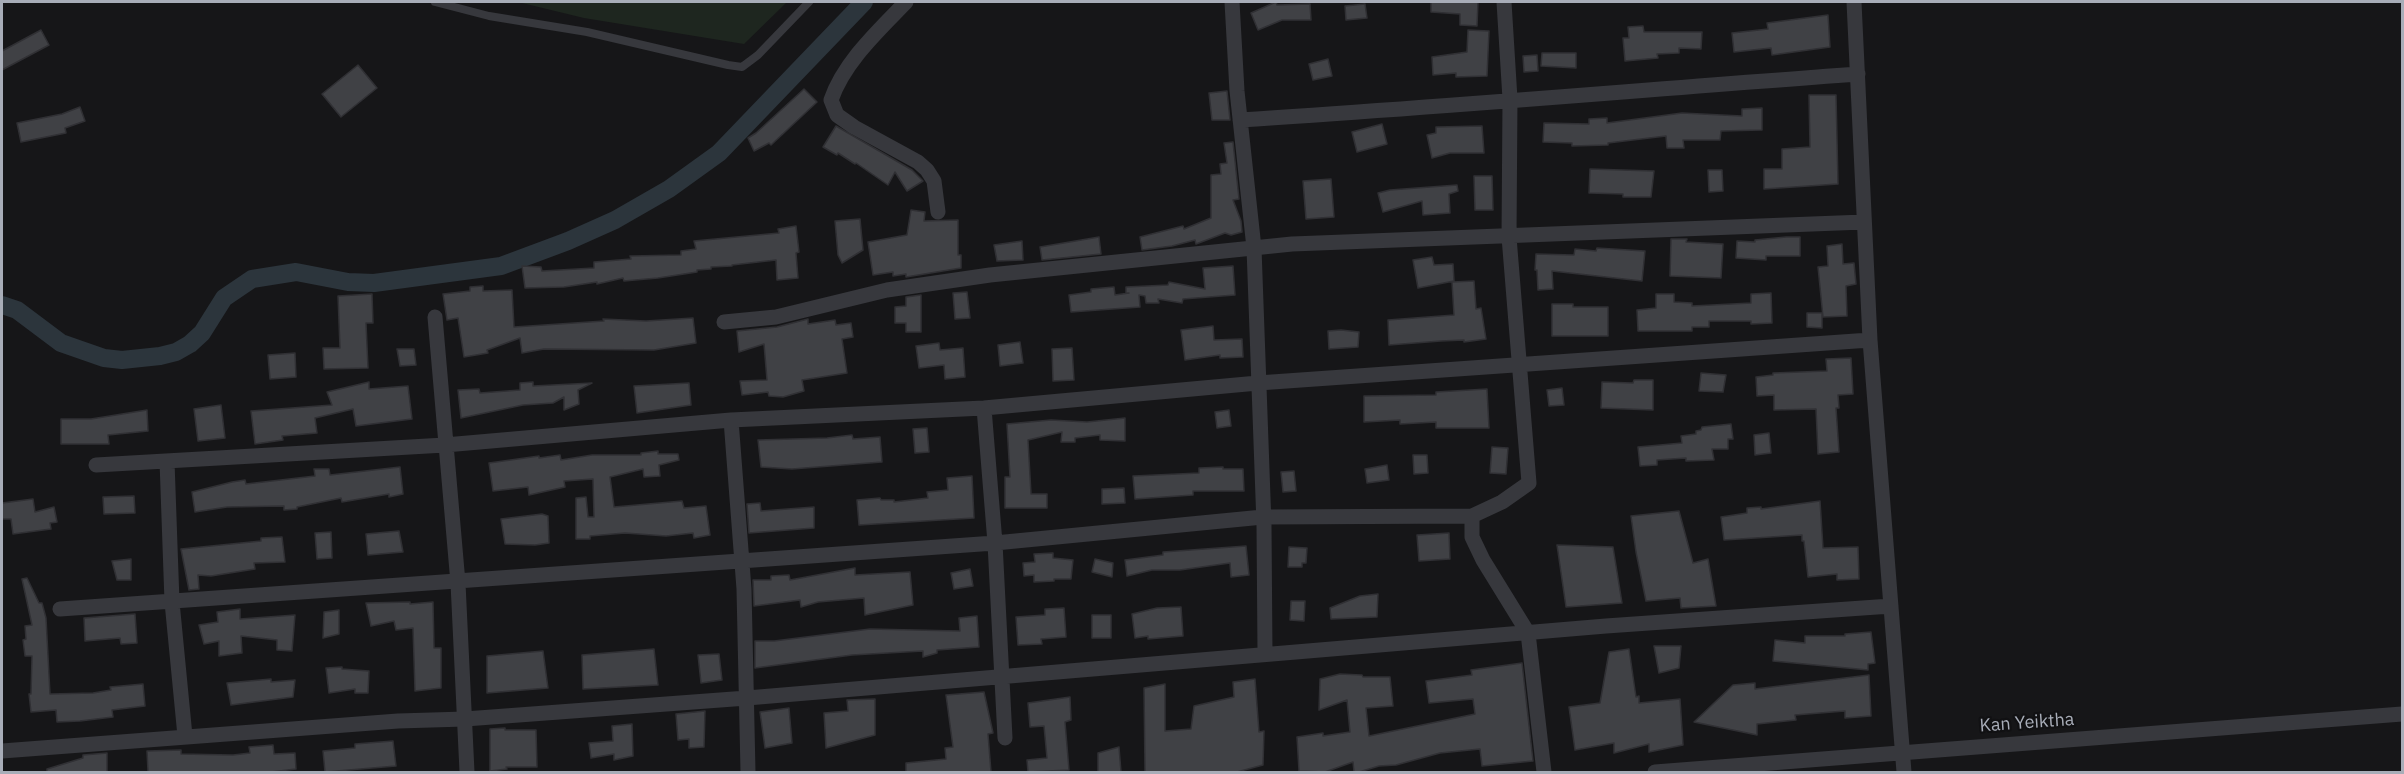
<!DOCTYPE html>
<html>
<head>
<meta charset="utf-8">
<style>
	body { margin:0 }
	#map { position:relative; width:2404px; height:774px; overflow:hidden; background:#161618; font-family:"IBM Plex Sans",sans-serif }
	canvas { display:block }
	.frame { position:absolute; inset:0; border:3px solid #a8adb8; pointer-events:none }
</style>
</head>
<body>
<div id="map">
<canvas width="2404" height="774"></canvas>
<div class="frame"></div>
</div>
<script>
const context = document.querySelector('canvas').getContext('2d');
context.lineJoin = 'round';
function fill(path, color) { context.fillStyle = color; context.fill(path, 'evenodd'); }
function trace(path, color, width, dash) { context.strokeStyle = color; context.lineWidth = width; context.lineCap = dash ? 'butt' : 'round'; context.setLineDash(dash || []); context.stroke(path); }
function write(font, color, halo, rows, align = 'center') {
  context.font = font + ' "IBM Plex Sans",sans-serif'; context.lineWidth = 4.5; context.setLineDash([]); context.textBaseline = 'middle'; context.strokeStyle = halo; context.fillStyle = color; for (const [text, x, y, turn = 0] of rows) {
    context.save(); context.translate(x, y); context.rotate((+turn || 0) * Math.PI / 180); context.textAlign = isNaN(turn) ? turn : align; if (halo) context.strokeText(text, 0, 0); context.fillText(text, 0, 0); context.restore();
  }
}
fill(new Path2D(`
	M518,2H787L744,44L584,18Z`), '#1e261f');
trace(new Path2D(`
	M2,305L17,310L61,343L104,358L122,360L160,356L176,352L190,344L202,333L224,298L252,279L296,272L348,282L374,283L501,266L568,241L615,220L669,189L719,153L864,2`), '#2c353c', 18);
const building = new Path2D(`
	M1276,2L1277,5L1310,4L1311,20H1282L1258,30L1251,13Z
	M1431,2H1478L1477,26L1460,25V14L1431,12Z
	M1365,4L1367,18L1346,20L1345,6Z
	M1828,15L1830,47L1772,55L1771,48L1734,52L1732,33L1768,29L1767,23Z
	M1643,26L1644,32H1702L1701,49L1679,48V53L1657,54L1658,58L1625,61L1623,38H1629L1628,27Z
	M41,30L49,45L2,70V51Z
	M1468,30L1489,31L1487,76L1456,77V73L1433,75L1432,57L1467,52Z
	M1542,53H1576V68L1541,66Z
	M1537,55L1538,71L1524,72L1523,56Z
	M1328,59L1332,76L1313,80L1309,64Z
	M358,65L377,88L341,117L322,94Z
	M804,89L817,102L771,145L769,143L754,151L748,138L756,133Z
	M1227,91L1230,120H1212L1209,93Z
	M1809,95H1836L1838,184L1764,189V169H1782V149L1810,147Z
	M80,107L85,121L65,128L66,133L21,142L17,123L62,114Z
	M1762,108V130L1721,131L1720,140H1683L1684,148H1667L1666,136L1608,143V145L1572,146V143L1543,142L1544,123L1589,124V119L1607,118V123L1682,113L1742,116V109Z
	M1382,124L1387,144L1357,152L1352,132Z
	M836,126L912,170L923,181L907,191L895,172L888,185L856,163L855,164L838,153L837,155L823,147Z
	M1482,126L1484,153H1450L1432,158L1427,135L1436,133V127Z
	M1233,142L1239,199L1233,200L1241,221L1242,232L1231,235L1225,233L1196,244L1195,240L1172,246L1142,250L1140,237L1183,226L1184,229L1211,218V175L1221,174L1220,164L1227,163L1224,143Z
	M1590,169L1654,171L1651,197H1623V194L1589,193Z
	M1708,170H1722L1723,191L1709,192Z
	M1474,176H1492L1493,210H1475Z
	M1331,179L1334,217L1306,219L1303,181Z
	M1457,185L1458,191L1449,194L1450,213L1423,215L1422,201L1383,212L1378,193L1390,190Z
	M911,210L925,212L924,221L958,220V255H961V268L906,277V274L893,276V272L873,275L868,242L907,235Z
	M860,219L863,250L842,263L838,255L835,221Z
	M796,226L799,252L796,253L798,278L777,280L776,260L732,265V266L711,267V269L697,270V272L658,278L624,281L623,278L597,284V282L564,287L525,288L522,266L541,267L542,271L594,268V262L631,259L630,256L681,255V251L696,249L694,241L779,233L778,229Z
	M1099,237L1101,254L1042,260L1040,247Z
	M1786,237H1800V256H1766V260L1736,258L1737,241L1755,242V240Z
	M1671,239H1687L1686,242L1723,244L1721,278L1670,276Z
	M1022,241L1023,260L997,261L994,245Z
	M1842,244L1843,264L1854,263L1856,284L1846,286L1847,316L1823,317L1818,267L1828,266L1827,246Z
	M1597,248L1645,251L1642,281L1552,271L1553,289L1538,290L1537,270H1535L1536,254L1574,255L1575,249L1596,251Z
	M1432,257L1434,265L1453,264L1454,281L1418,288L1413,260Z
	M1233,266L1235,295L1183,299L1182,303L1158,299L1159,303H1146L1145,296L1139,295L1140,307L1071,312L1069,295L1091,292V289L1114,287L1115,295L1129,293H1126V287L1168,285L1169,282L1205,289L1203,268Z
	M1474,281L1476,309L1481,308L1486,339L1464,342V340L1441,341L1389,345L1388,320L1454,315L1452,282Z
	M483,286V291L512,290L514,327L604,321L603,319L646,321L693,318L696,343L654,350L544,349L522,353L520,338L487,350L488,353L464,357L458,318L447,320L443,294L470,291V287Z
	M967,292L970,318L955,319L953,293Z
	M1771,293L1772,323L1751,324V321H1709V327H1692V331H1638L1637,310L1656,308V294H1674V302L1692,303V306L1751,303V294Z
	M372,294L373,323H366L368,368L324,369L323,348H340L338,296Z
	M921,295V332H906V323H895V307L906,306V297Z
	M1552,304H1573V307H1608V336H1552Z
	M1807,313H1822V328L1807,327Z
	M808,319V324L835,320L836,325L851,323L853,337L842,339L847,373L802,380L804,391L783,397L769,396L768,392L742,395L740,381L767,380L764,344L739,352L737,331L777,327Z
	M1213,326L1214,340L1242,339L1243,357L1220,358V355L1185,360L1181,330Z
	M1341,330L1359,332L1358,347L1329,349L1328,331Z
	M1020,342L1023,363L1000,366L998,345Z
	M939,343L940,350L963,348L965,377L945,379L944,365L919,368L916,346Z
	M1072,348L1074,380L1053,381L1052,349Z
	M397,349H414L416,365L400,366Z
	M295,353L296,377L270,379L268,355Z
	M1851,358L1853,394L1838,395L1839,408H1836L1839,452L1818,454L1816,409L1774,410V395L1757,396L1756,377L1773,375V373L1827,371L1826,359Z
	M1701,373L1726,375L1723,392L1699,391Z
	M1634,380H1653V410L1601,408L1602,382L1633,383Z
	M369,382V389L408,386L412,419L356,426L353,409L315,418L317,433L282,436L283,440L255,444L251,411L332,405L327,392Z
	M533,382V386L592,383L578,390L579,404L564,410V397L553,403L523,405L461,418L458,390L479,389L480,393L520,390V383Z
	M689,383L691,405L637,413L634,386Z
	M1562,388L1564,405L1549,406L1547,390Z
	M1487,389L1489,428H1436V422L1400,424V420L1364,422V396L1436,395V392Z
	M221,405L225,438L198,441L194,409Z
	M147,410L148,431L108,435L109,444H61V419H91Z
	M1229,410L1231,426L1217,428L1215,412Z
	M1125,418V441L1100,440V435L1075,438V442H1061L1062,432L1028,440L1031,494H1047V508H1005V477H1010L1007,424L1051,420L1087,422Z
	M1731,424L1733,439H1728V449H1712L1714,460L1686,461V458L1657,460V465L1640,466L1638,447L1682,443L1681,436L1696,434V431L1701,430L1702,427Z
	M927,428L929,452L915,453L913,429Z
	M1769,433L1771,453L1755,455L1754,435Z
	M852,435L853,439L880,437L882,462L792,469L761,467L758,440L827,438Z
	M1492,447L1508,448L1506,474L1490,473Z
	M658,451V454H678L679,460L659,465L660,476L644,477L643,469L610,477L614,507L682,501L684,508L706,506L710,535L694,538L693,533L666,536L625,533L590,536V539H576V498L586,497L588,517H594L593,479L564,481L565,487L529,495L528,487L493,491L489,463L539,456V458L560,455L561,460L592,455H641V453Z
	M1413,455H1427L1428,473L1414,474Z
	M1387,465L1389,480L1367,483L1365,469Z
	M400,467L403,494L389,497V494L342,502L341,498L297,507V509L284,510V506L227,507L195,512L192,492L232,482L245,480L246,484L315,476L314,469H329L330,475Z
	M1223,467V469H1243L1244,491H1193V495L1135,499L1133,476L1199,473V468Z
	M1294,471L1296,491L1283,492L1281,472Z
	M972,476L974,518L859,525L857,500L880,498L881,500H894V502L928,498L927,492L948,490L947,478Z
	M1124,488L1125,503L1102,504V489Z
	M134,496L135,513L104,514L103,497Z
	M33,499L35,512L54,507L57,522L50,523L51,529L13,534L11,519H2V503Z
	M1820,501L1823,548L1858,547L1859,579L1837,580V574L1808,577L1804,541H1802V535L1724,540L1721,517L1747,513V508L1761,507V509Z
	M760,503L761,511L814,507V528L749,533L747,504Z
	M1679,511L1693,563L1708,559L1716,606L1681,608L1680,598L1646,601L1636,552L1631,516Z
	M542,514L548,516L549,543L535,545L505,544L501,519Z
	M399,531L403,552L368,555L366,534Z
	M331,532L332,558L317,559L315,533Z
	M1449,533L1450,559L1419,561L1417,535Z
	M282,537L285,562L254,563L255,569L211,576L198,575L199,589L189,590L181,549L261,541V538Z
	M1557,545L1613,547L1622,603L1566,607Z
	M1246,546L1249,575L1231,577L1230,563L1180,570H1152L1127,576L1125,560L1163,555V552Z
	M1289,547L1307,548L1306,563H1302V567H1288Z
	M1053,553V558L1073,560L1071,579H1054V581L1034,582V575L1024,576L1023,563L1035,562L1034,554Z
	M131,559V580H117L112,561Z
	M1095,559L1113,563L1112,577L1092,572Z
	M855,568V575L910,572L913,605L865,615L864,598L818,602L801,607L800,600L754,606L753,580H771V576L789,575L790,580Z
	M970,569L973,586L954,589L951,573Z
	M27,578L39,603H42L46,618L50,694L93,693L111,690L110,687L143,684L145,706L112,710L113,717L80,721L57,722L56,710L31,712L29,694H31L32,656H25L23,640L26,639L25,626L32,625L22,579Z
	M1378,594L1377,617L1331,619L1330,608L1360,596Z
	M1291,601H1305L1304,621L1290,620Z
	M410,602V604L433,602L434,648H441V688L415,691L413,628L396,630L394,621L371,626L366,603Z
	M1181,607L1183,636L1148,639V636L1135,638L1132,614L1157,608Z
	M1064,608L1066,637L1041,639L1042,644L1018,645L1016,617L1045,615V609Z
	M240,609V619L295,615L292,651L277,650V640L241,636L242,653L219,656V641L204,644L199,625L218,622L217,612Z
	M339,610V634L323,638L324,612Z
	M135,614L137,643L121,644L120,638L85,641L84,618Z
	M1092,615H1111V638H1092Z
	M977,616L979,647L937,650V653L923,657V651L852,655L755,668V641H774L870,629L960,631L959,618Z
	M1871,632L1875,663L1868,664V670L1773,661L1775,640L1805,643V636H1845V634Z
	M1654,646H1681L1679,668L1659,673Z
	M654,649L658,685L583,689L582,655Z
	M1629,649L1636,697L1639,696V703L1680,699L1683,745L1649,752V744L1614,753V743L1575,750L1569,707L1600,703L1609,652Z
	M543,651L548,688L487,693V656Z
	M719,654L722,680L701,683L698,655Z
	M1522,663L1533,761L1482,766L1480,749L1440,753L1396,765L1379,766L1359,772H1354L1353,762L1325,772L1299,771L1297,737L1323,733V736L1350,732L1347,700L1319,710L1320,679L1340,674L1362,675L1363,677H1390L1393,706L1366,708L1369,736L1475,714L1473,699L1429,703L1426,681L1472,675L1471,670Z
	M342,667V669L369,671L368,693H355V689L329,693L326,668Z
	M1869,675L1871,716L1845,718V711L1795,715L1796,720L1757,724V735L1694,722L1733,685L1755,683V689Z
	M271,679V682L295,680L293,697L231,705L227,683Z
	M1255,679L1259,732L1264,731L1263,765L1237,772H1145L1144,688L1165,684V731L1191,729L1194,706L1234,697L1233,682Z
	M984,692L993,733L988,734L991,772H906V763L946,759L945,748L953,747L946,695Z
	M1070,697L1071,720L1065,722L1069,770L1028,772L1027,760L1047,758L1044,726L1030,727L1028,703Z
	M875,699V735L826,748L824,713L848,711L847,700Z
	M789,708L792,743L765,748L760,712Z
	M705,711L704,747L689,748V739L678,740L676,714Z
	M632,724L633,756L614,760V754L591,758L589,743L613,741L612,726Z
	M505,728V730H536L537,767H506L507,769L490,771V729Z
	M393,741L396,766L325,772L323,751L355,748V744Z
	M273,745L274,754L295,753L296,769L271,772H148L147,751L181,750V754L233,755L250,753L249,747Z
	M1119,747L1121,772H1098V753Z
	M107,753V772H47V769L83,758V755Z`);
fill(building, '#404145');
trace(building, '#303034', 1.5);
trace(new Path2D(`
	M435,2L489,16L587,32L728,65L742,67L758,55L809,2`), '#37383d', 8);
trace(new Path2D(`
	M906,2C879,30 844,62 831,100L837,115L854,127L918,162L927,170L934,181L938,212
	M1232,2L1237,91L1254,248L1264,525L1265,654
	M1854,2L1870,340L1904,772
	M1240,120C1446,107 1652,89 1858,74
	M435,317L458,583L467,772
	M724,322L776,317L887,290L990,275L1292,244L1864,222
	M984,408L995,543L1005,738
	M731,420L744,589L748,772
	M167,461L172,602L185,736
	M96,465L445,445L731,420L984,408L1258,383L1870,340
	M1472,516V537L1483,560L1528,633L1544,772
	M60,609L995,543L1263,517L1472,516L1502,502L1529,483L1509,237L1510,99L1504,2
	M2,751L398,721L465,719L747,698L1606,626L1891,606
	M1655,772L2402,714`), '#37383d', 15);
write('18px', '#a8adb8', '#111113', [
	["Kan Yeiktha",2027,723,-4]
]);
</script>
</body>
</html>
